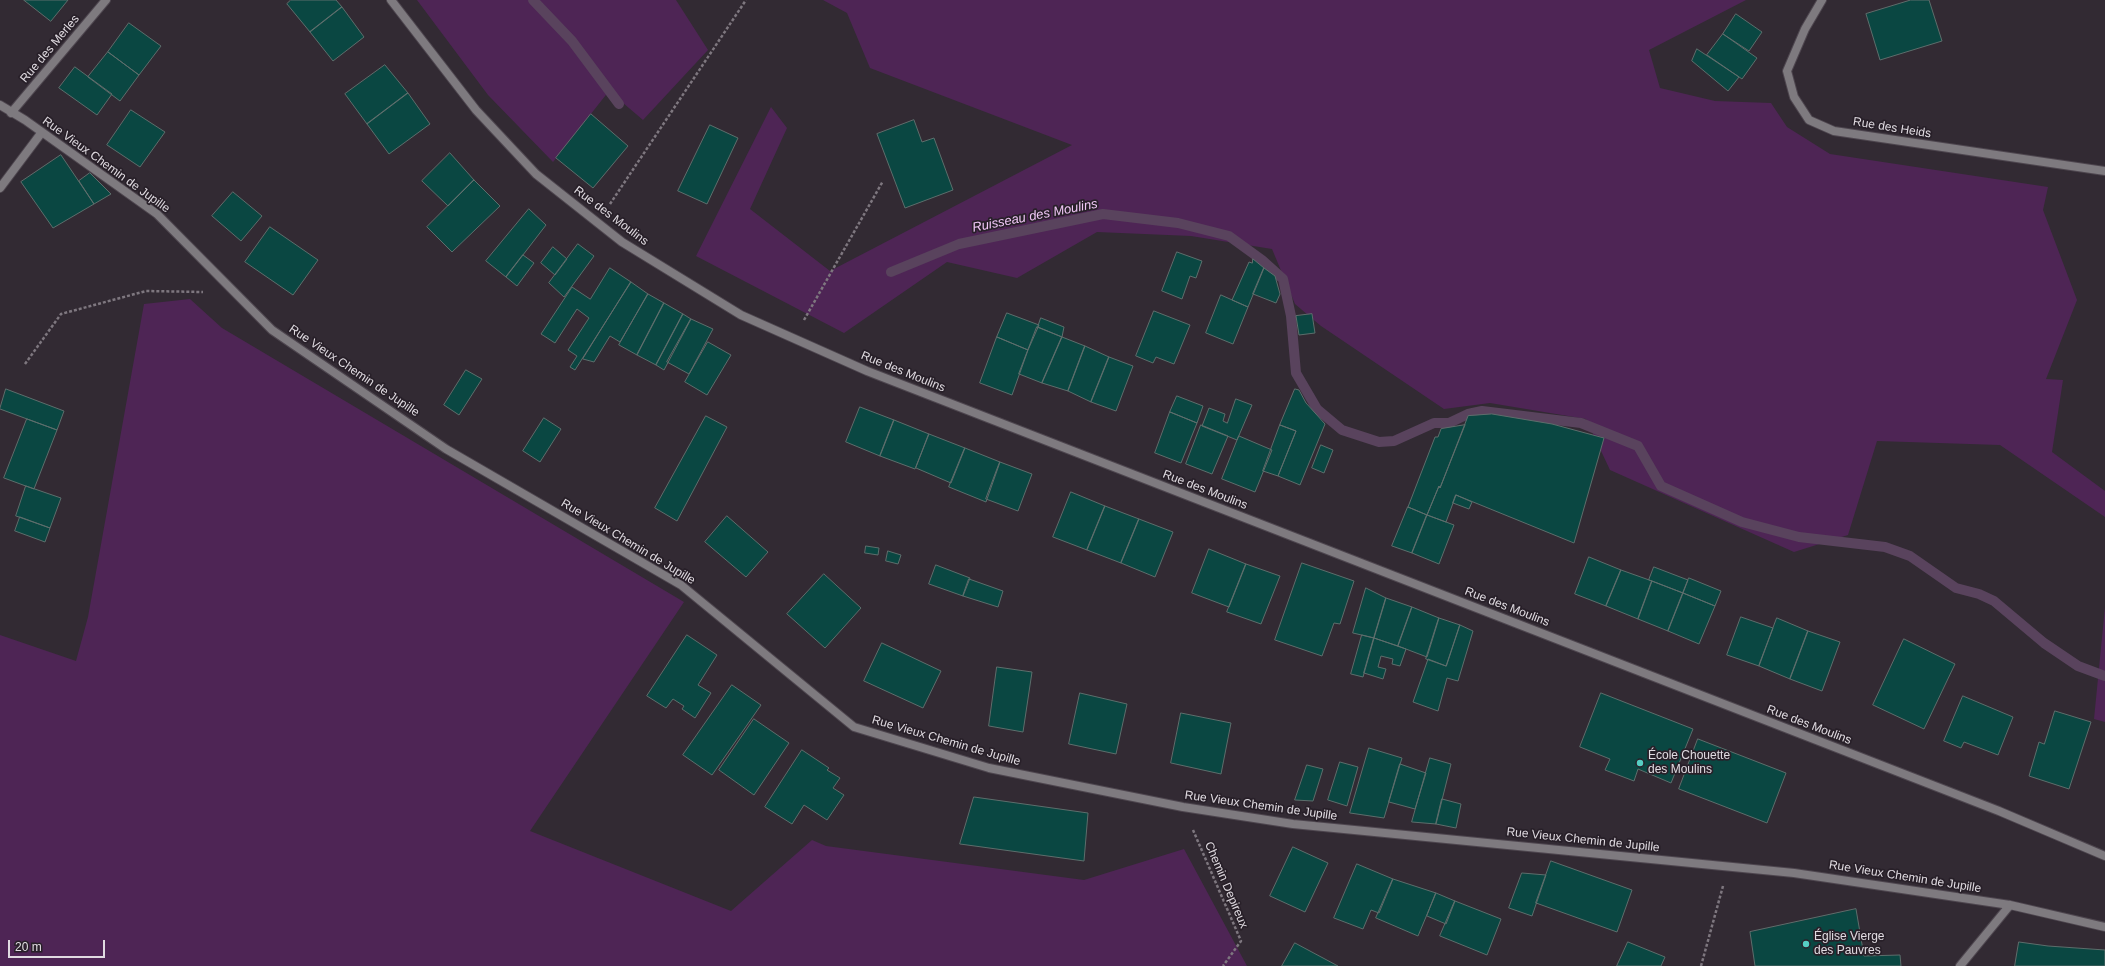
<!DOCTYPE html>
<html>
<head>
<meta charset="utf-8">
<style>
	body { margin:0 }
	#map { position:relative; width:2105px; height:966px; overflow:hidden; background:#322a33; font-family:Arial,sans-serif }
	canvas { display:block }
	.scale { position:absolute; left:8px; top:940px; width:97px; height:18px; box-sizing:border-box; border:2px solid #e0dbe1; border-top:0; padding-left:5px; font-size:12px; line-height:14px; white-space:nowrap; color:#e0dbe1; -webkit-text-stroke:3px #282029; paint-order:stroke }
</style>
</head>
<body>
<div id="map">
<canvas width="2105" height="966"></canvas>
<div class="scale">20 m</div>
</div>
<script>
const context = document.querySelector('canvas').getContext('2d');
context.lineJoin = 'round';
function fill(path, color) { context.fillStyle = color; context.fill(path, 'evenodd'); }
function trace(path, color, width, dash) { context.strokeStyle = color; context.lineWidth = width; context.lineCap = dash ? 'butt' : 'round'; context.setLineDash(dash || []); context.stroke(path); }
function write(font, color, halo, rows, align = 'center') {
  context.font = font + ' Arial,sans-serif'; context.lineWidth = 3.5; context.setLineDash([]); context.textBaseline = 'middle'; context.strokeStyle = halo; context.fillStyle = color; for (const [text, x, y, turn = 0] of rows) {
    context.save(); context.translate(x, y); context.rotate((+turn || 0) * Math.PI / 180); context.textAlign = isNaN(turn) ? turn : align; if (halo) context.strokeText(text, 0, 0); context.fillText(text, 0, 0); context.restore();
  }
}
fill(new Path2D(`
	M417,0H676L708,50L643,120L609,91L553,162L488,95Z
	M823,0H1746L1649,50L1660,88L1715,101L1771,103L1787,127L1830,154L2048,187L2043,210L2077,300L2046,379L2063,380L2052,452L2105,491V517L2000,445L1877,441L1848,535L1794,552L1610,470L1586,419L1490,403L1444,409L1321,326L1295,304L1272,249L1191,236L1097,232L1017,278L947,262L844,333L696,256L771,107L787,128L750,209L830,271L1072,145L870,68L847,13Z
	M190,299L222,328L684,602L530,831L731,911L812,840L826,846L1084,880L1184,849L1247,966H0V635L76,661L88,617L144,304Z
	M2105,607V722L2094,719Z`), '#4e2555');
trace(new Path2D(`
	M533,0L572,41L619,104
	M891,272L959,244L1103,214L1178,223L1229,236L1262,260L1283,279L1291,316L1296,373L1317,409L1342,430L1379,442L1394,441L1434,423H1449L1468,414L1482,411L1581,423L1638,446L1661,486L1742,522L1799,537L1885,547L1910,556L1956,588L1979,594L1994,601L2044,643L2078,666L2105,676`), '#59435d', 10);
const building = new Path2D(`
	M24,0H68L51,21Z
	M291,0H336L342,7L310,32L287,4Z
	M1911,0H1929L1942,41L1880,60L1866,14Z
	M342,7L364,37L333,61L310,32Z
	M1736,14L1762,32L1749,51L1723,34Z
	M129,23L161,46L139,75L108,52Z
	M1723,34L1757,58L1742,79L1707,55Z
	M1697,49L1739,77L1728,91L1692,61Z
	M108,52L139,75L120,101L88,77Z
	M385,65L408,93L367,124L345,94Z
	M75,67L112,94L97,115L59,88Z
	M408,93L430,124L389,154L367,124Z
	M131,110L165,132L140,167L107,145Z
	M591,114L628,146L593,188L556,158Z
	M914,120L922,142L934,138L953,190L905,208L877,134Z
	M710,125L738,138L707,204L678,191Z
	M450,153L474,180L448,206L422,181Z
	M61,155L94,204L53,228L21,182Z
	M90,173L111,194L94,204L79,181Z
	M474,180L500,206L452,252L427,227Z
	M233,192L262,216L241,241L212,216Z
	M529,209L546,225L506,277L486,261Z
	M270,227L318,260L293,295L245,262Z
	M578,244L594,256L564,297L549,283Z
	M553,247L567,259L555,275L541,263Z
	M1177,252L1202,261L1196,278L1190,276L1182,299L1162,291Z
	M523,255L534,263L517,286L506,277Z
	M1253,259L1264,268L1248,307L1232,300L1249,262L1252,263Z
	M610,268L631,282L575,370L570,367L577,356L568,350L589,318L577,309L555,343L541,334L572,287L590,299Z
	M1264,268L1275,276L1280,294L1276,303L1253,294Z
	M631,282L648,294L620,342L610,336L594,362L583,359Z
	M648,294L664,303L637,355L619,345Z
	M1221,295L1248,307L1233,344L1206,333Z
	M664,303L683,314L656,365L637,355Z
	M1154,311L1190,325L1174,364L1156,357L1153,363L1136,356Z
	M1007,313L1039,325L1028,350L997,337Z
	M683,314L691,319L664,370L656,365Z
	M1312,314L1315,333L1299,335L1296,316Z
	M1041,318L1064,327L1062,337L1038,327Z
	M691,319L713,329L689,374L667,362Z
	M1037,327L1062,337L1042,383L1019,374Z
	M997,337L1028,350L1012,395L980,383Z
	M1062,337L1085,346L1068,391L1042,383Z
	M708,342L731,355L707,395L685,382Z
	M1085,346L1109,357L1091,402L1068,391Z
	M1109,357L1133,366L1116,411L1091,402Z
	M466,370L482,379L459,415L444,405Z
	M6,389L64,411L57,430L0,409Z
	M1295,389L1299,390L1306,403L1325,424L1300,485L1278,476L1296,431L1280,425Z
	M1177,396L1203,406L1197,423L1170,412Z
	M1236,399L1252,405L1237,440L1202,426L1209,408L1225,414L1223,421L1227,423Z
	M860,407L894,420L880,456L846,442Z
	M1170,412L1197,423L1181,463L1155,453Z
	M1492,414L1552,424L1604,438L1574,543L1456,495L1446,522L1427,515L1439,486L1440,488L1468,416Z
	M706,416L727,427L677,521L655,508Z
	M544,418L561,429L540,462L523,451Z
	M27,419L57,430L34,489L4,478Z
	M894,420L929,434L915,469L880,456Z
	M1201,425L1228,436L1212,474L1186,464Z
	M1280,425L1296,431L1278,476L1263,471Z
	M1465,425L1440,488L1439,486L1427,515L1408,507L1435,437H1438L1441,429Z
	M929,434L965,448L951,483L916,468Z
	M1239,436L1272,450L1255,492L1222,479Z
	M1321,445L1333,450L1324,473L1312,468Z
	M965,448L1000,462L986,502L949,487Z
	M1000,462L1032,474L1018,511L986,499Z
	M26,486L61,498L50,528L16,516Z
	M1071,492L1105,506L1087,550L1053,537Z
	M1456,495L1472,502L1469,509L1453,503Z
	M1105,506L1139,519L1121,563L1087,550Z
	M1408,507L1427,515L1412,553L1392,546Z
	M1427,515L1454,525L1439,564L1412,553Z
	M727,516L768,552L746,577L705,542Z
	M20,517L50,528L45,542L15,531Z
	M1139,519L1173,532L1155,577L1121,563Z
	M866,546L879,548L878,555L865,553Z
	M1209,549L1246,564L1229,607L1192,593Z
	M888,551L901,555L898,564L886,561Z
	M1589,557L1621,570L1606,606L1575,594Z
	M1302,563L1354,581L1340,624L1334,623L1322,656L1275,640Z
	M1246,564L1280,576L1261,624L1227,612Z
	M936,565L970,578L963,596L929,584Z
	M1654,567L1688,580L1683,593L1649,580Z
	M1621,570L1652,581L1638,619L1606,606Z
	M824,574L861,608L825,648L787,614Z
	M1689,578L1721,591L1715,606L1683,593Z
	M969,579L1003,591L998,607L963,596Z
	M1652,581L1683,593L1668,631L1638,619Z
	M1366,588L1386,598L1374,638L1353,633Z
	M1683,593L1715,606L1699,644L1668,631Z
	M1386,598L1412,607L1398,646L1374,638Z
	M1412,607L1439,618L1427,657L1398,646Z
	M1741,617L1773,628L1759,666L1727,655Z
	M1439,618L1460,625L1446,666L1426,659Z
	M1777,618L1808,631L1790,679L1759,666Z
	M1460,625L1473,631L1458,681L1447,678L1438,711L1413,702L1428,659L1446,666Z
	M1808,631L1840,642L1822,691L1790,679Z
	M687,635L717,655L698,685L711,693L695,718L682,709L684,706L673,699L666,708L647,696Z
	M1362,635L1374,638L1363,677L1351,674Z
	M1374,638L1406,649L1400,666L1392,664L1393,659L1381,656L1378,667L1386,669L1383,679L1364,673Z
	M1904,639L1955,664L1924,729L1873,705Z
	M882,643L941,671L923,708L864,681Z
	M997,667L1032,672L1023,732L989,726Z
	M732,685L761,705L712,775L683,755Z
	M1080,693L1127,704L1116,754L1069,744Z
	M1601,693L1693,729L1671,783L1638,769L1634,781L1605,770L1610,759L1580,747Z
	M1963,696L2013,717L1998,755L1964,742L1961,748L1944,741Z
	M2055,711L2091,722L2069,789L2029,776L2039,742L2044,744Z
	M1181,713L1231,723L1221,774L1171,763Z
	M754,719L789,743L754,795L719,770Z
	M1698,739L1786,773L1767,823L1679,789Z
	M1369,748L1402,758L1384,818L1350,813Z
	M802,750L829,768L827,770L840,778L833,788L844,795L827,820L804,805L792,824L765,807Z
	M1430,758L1451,764L1436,824L1412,822Z
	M1340,762L1358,767L1347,806L1328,800Z
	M1400,764L1426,773L1415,809L1389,802Z
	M1307,765L1323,769L1313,801L1295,800Z
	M974,797L1088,813L1084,861L960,844Z
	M1442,799L1461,804L1456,828L1436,824Z
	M1293,847L1328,863L1305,912L1270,896Z
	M1551,861L1632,890L1617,932L1536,903Z
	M1357,864L1393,879L1379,913L1371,910L1363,929L1334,918Z
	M1522,873L1546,875L1532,916L1509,908Z
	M1393,879L1436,893L1418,936L1376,918Z
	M1436,893L1455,901L1446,924L1427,916Z
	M1455,901L1501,919L1487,955L1440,936Z
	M1856,909L1864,956L1900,955L1901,966H1755L1750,932Z
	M1628,942L1665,957L1661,966H1617Z
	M2019,942L2048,946L2105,950V966H2015Z
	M1295,943L1338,966H1282Z`);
fill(building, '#0a4742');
trace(building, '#5d6e6c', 1);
const minor = new Path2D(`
	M1822,0L1805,29L1787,71L1794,97L1809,120L1834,131L2105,171
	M0,105L25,120L157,214L272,330L446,449L681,585L854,727L989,768L1183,807L1293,824L1794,873L2010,905L2105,927
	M11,113L106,0
	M0,188L42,132
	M1960,966L2010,905`);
const tertiary = new Path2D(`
	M391,0L476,110L536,174L622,242L741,315L867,371L1999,811L2105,856`);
trace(minor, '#4e464f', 10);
trace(tertiary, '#4e464f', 10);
trace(new Path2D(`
	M610,204L746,0
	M804,320L883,181
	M25,364L61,314L146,291L203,292
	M1193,830L1241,941L1223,966
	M1701,966L1723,886`), '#7e777f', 2.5, [3, 2]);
trace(minor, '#7e7a7f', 8);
trace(tertiary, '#7e7a7f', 8);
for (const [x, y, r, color] of [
	[1640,763,4,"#56cec3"],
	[1806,944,4,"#56cec3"]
]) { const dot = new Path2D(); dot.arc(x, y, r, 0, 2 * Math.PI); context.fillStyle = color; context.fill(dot); trace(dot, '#282029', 1.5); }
write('12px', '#e0dbe1', '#282029', [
	["Rue des Merles",50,49,-50],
	["Rue des Heids",1892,128,9],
	["Rue Vieux Chemin de Jupille",106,165,36],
	["Rue des Moulins",611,216,37],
	["Rue Vieux Chemin de Jupille",354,371,34],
	["Rue des Moulins",903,372,22],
	["Rue des Moulins",1205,490,21],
	["Rue Vieux Chemin de Jupille",628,542,31],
	["Rue des Moulins",1507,607,21],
	["Rue des Moulins",1809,725,21],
	["Rue Vieux Chemin de Jupille",946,741,16],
	["Rue Vieux Chemin de Jupille",1261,806,8],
	["Rue Vieux Chemin de Jupille",1583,840,6],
	["Rue Vieux Chemin de Jupille",1905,877,9],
	["Chemin Depireux",1226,885,67]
]);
write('12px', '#e0dbe1', '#282029', [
	["École Chouette",1648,756],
	["des Moulins",1648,770],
	["Église Vierge",1814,937],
	["des Pauvres",1814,951]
], 'left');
write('italic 13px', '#f0c7f6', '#282029', [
	["Ruisseau des Moulins",1035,216,-11]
]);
</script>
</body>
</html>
